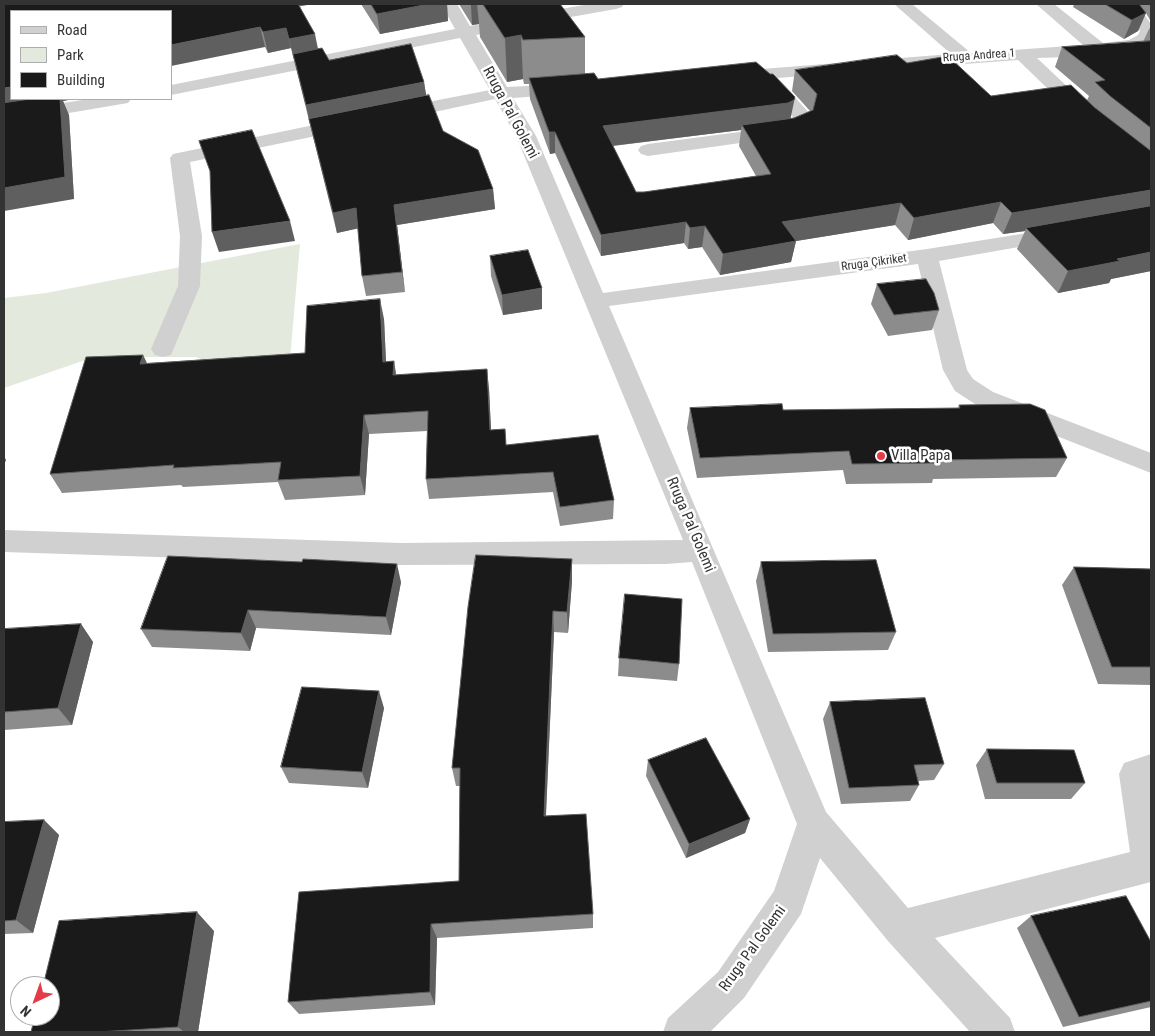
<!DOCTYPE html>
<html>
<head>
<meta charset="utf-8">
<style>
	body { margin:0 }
	#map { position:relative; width:1155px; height:1036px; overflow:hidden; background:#fff; font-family:"Roboto Condensed",sans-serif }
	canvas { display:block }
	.frame { position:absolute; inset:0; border:5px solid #333; pointer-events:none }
	.legend { position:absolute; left:10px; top:10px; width:162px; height:90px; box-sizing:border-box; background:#fff; border:1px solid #adadad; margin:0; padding:6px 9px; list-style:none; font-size:15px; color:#333 }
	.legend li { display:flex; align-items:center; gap:10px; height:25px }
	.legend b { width:25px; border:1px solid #adadad }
	.north { position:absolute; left:10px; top:976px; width:50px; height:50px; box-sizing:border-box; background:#fff; border:1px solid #adadad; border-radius:50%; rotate:222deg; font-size:14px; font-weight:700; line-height:20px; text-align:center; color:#333 }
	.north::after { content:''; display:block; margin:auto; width:18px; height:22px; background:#e33c48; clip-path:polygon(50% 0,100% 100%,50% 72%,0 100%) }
</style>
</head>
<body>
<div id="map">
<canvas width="1155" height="1036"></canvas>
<div class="frame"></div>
<ul class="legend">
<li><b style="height:6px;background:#d0d0d0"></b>Road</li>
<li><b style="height:14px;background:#e3e9dc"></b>Park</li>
<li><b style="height:14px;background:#1a1a1a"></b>Building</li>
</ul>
<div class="north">N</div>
</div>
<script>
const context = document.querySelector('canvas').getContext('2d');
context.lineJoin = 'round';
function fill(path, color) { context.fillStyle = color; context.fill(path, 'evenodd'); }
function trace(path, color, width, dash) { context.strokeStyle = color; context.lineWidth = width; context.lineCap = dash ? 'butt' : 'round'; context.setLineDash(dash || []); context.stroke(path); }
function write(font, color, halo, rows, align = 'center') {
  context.font = font + ' "Roboto Condensed",sans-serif'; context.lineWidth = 5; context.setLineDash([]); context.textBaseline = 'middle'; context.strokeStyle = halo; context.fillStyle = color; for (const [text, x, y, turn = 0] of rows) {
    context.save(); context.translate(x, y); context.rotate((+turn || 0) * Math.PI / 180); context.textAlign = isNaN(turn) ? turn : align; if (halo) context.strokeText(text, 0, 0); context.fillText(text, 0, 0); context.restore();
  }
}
fill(new Path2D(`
	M300,244L290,359L248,377L196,357H94L4,388V298L46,293Z`), '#e3e9dc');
fill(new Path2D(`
	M441,4H457L470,26L481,24L487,25L489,29L487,33L476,35L507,87L567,84L573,85L576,89L573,93L567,94L513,98L536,136L603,293L927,249L1059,228L1067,229L1070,234L1067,239L1059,240L939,261L967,370L973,379L993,392L1151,453V473L975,404L955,391L943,370L918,264L609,306L826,812L908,908L1130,852L1119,774L1124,763L1151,754V882L935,938L1010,1018L1015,1032H970L888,941L820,858L801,914L744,998L710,1032H663L668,1018L718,972L774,891L797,824L692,562L666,564L401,565L4,552V530L401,543L683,540L516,136L495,99L397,120L390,118L388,114L390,110L397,108L490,90L460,38L171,95V85L455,29Z
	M590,4H624L622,7L616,9L531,24L525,22L523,19L525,16L531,14Z
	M894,4H912L971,53L1083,45L1036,4H1054L1103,43L1129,40L1138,35L1140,31L1121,4H1137L1151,24V41C1137,57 1061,57 1037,58L1091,109L1093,113L1091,117L1084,119L1077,117L1018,60L777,78L812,116L808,129L797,135L648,156L641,154L638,150L641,146L648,144L785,126L792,122L793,117L759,79L730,81L724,80L721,76L724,72L951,54Z
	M89,99H131L128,103L122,104L4,124V112Z
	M348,118L355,120L357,124L355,128L190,162L202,236L200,286L171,355L163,357L155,355L151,349L178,286L180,236L170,158L173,154Z`), '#d0d0d0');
fill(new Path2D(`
	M4,4H314L300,6L318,49L329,60L424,82L426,95L443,131L493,189L495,209L397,225L405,292L366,296L362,276L358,228L337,233L291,48L268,53L265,47L11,11L68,100L63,101L69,115L74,199Z
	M361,4H447L448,21L380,34Z
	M459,4H560L585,37V74L598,79L791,118H794L810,111L792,91L795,70L907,63L991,96L1087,100L1089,96L1055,67L1062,47L1143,42L1149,29L1151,27V271L1111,279L1109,283L1058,293L1017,249L1025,231L1003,234L993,223L908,240L895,225L796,241L791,262L720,275L702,247L688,249L684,243L601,256L555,153L550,154L530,99L529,84H524L523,79L507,82L480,37L479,24L472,25ZM741,130L739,146L756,176L644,192H636L613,146Z
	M1074,4H1151V22L1146,13L1138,31L1124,39L1073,7Z
	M490,256L542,309L503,315L491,276Z
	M877,284L939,310L932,330L888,336L871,304Z
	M384,319L386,362L394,361L396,375L489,389L491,430L505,429L506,445L614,500L613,519L560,526L553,492L429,499L426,479L427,431L369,434L365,495L285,500L278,482L183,487L181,485L62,493L50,474L143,355L147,363L305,353Z
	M959,405L1067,458L1056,477L933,479L932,483L846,484L843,470L697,478L687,428L690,408L783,410L958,408Z
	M572,559V581L568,633L554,632L546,816L593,914V928L437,938L435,1005L299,1014L288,1002L459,881L460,786H456L452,768Z
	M761,562L896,632L888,650L768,652L756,581Z
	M1074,567L1151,569V685L1098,684L1062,585Z
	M401,582L391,635L256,628L250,651L152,647L141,629Z
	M81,624L93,642L72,725L4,730V629Z
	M619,658L679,664L677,681L618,676Z
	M830,702L944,764L934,780L918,781L919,785L910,801L841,804L823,719Z
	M384,708L368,788L289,783L281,767Z
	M987,749L1085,783L1071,799H985L976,765Z
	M648,760L750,819L745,833L686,858L646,776Z
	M44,820L59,835L33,933L4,934V822Z
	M1031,916L1151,942V1007L1063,1027L1017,928Z
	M214,931L198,1032H31Z`), '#8c8c8c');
fill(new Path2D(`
	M293,4H314L293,7Z
	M429,4H447L448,21L380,34L377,14Z
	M477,4L479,24L472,25L471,5Z
	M1146,13L1138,31L1124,39L1132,20Z
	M260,27L265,47L171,66V45Z
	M286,28L291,48L268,53L263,32Z
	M315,34L319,54L294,59L289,39Z
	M521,35L523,79L507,82L505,38Z
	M424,82L427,101L310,124L306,105Z
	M11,87V99H68V100L63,101L69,115L74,199L4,211V88Z
	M795,97L790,121L742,125L741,130L602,147L603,126Z
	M549,132H555V153L550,154Z
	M493,189L495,209L397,225L405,292L402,272L394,205Z
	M1151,190V209L1026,228L1025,231L1003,234L1012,213Z
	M1001,202L993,223L908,240L914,218Z
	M901,203L895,225L796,241L791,262L720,275L723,254L782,222Z
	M356,208L360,228L337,233L333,213Z
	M290,221L295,241L219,252L212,232Z
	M686,222L684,243L601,256V235Z
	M705,226L702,247L688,249L690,228Z
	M1151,252V271L1111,279L1109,283L1058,293L1068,271L1117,259Z
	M542,288V309L503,315L502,295Z
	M380,299L384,319L387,382L383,362Z
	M143,355L152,375L140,364Z
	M394,361L397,381L393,375Z
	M487,369L489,389L492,450L490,430Z
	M364,415L369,434L365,495L360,476Z
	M4,456L6,460L4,465Z
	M572,559V581L568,633L567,612Z
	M397,564L401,582L391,635L386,617Z
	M248,610L256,628L250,651L241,633Z
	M553,611L554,632L545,833L544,816Z
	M81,624L93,642L72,725L58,708Z
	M379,691L384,708L368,788L362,772Z
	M750,819L745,833L686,858L689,844Z
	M44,820L59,835L33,933L16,920Z
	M197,912L214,931L198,1032H184L178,1027Z
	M431,924L437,938L435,1005L430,992Z`), '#5f5f5f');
const building = new Path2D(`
	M4,4H298L315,34L289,39L286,28L263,32L260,27L171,45V11H11V87L4,88Z
	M371,4H429L377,14Z
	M483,4H560L585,37L523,40L521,35L505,38Z
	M1105,4H1139L1146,13L1132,20Z
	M1151,41V128L1110,96L1095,82L1105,80L1062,47Z
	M411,44L424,82L306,105L293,54L322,48L329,60Z
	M897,55L907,63L948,56L991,96L1071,85L1094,107L1151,151V190L1012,213L1001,202L914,218L901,203L782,222L796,241L723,254L705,226L690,228L686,222L601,235L555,132H549L529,78L594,73L598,79L756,62L770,74H773L795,97L794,100L788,103L603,126L636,192H644L771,174L742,125L794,118L813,110L817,94L795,70Z
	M429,95L443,131L478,150L493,189L394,205L402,272L362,276L356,208L333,213L309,119Z
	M31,99H60L65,177L4,188V103Z
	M252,130L290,221L212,232L210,171L199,141Z
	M1151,206V252L1117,259L1120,261L1068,271L1026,228Z
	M528,250L542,288L502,295L490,256Z
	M926,279L934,293L939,310L894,315L877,284Z
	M380,299L383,362L394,361L393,375L487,369L490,430L505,429L506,445L598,435L614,500L560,507L553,472L426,479L428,411L364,415L360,476L278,480L281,462L173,468L174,465L50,474L86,357L143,355L140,364L305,353L307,306Z
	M782,404L783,410L960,408L959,405L1030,404L1045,410L1067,458L939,460L940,463L852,464L849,451L700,458L690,408Z
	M476,555L572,559L567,612L553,611L544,816L586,814L593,914L431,924L430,992L288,1002L299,892L459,881L460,768H452L468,607Z
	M168,556L302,562L303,559L397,564L386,617L248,610L241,633L141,629Z
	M876,560L896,632L773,634L761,562Z
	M1074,567L1151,569V667H1112Z
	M625,594L682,599L679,664L619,658Z
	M81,624L58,708L4,712V629Z
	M302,687L379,691L362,772L281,767Z
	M925,698L944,764L914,765L919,785L849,788L830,702Z
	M706,738L750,819L689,844L648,760Z
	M987,749L1074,750L1085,783H997Z
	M44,820L16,920L4,921V822Z
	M1126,896L1151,942V1001L1079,1017L1031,916Z
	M197,912L178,1027L98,1032H31L35,1016H50V986H43L59,921Z`);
fill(building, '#1a1a1a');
trace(building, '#5f5f5f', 1);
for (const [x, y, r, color] of [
	[881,456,5,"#e33c48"]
]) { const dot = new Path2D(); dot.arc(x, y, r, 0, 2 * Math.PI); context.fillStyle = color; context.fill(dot); trace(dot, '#fff', 2); }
write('12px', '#333', '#fff', [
	["Rruga Andrea 1",979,56,-4],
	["Rruga Çikriket",874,263,-8]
]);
write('15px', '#333', '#fff', [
	["Rruga Pal Golemi",510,113,62],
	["Rruga Pal Golemi",690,525,67],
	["Rruga Pal Golemi",753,949,-54]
]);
write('15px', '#333', '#fff', [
	["Villa Papa",891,456]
], 'left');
</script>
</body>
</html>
